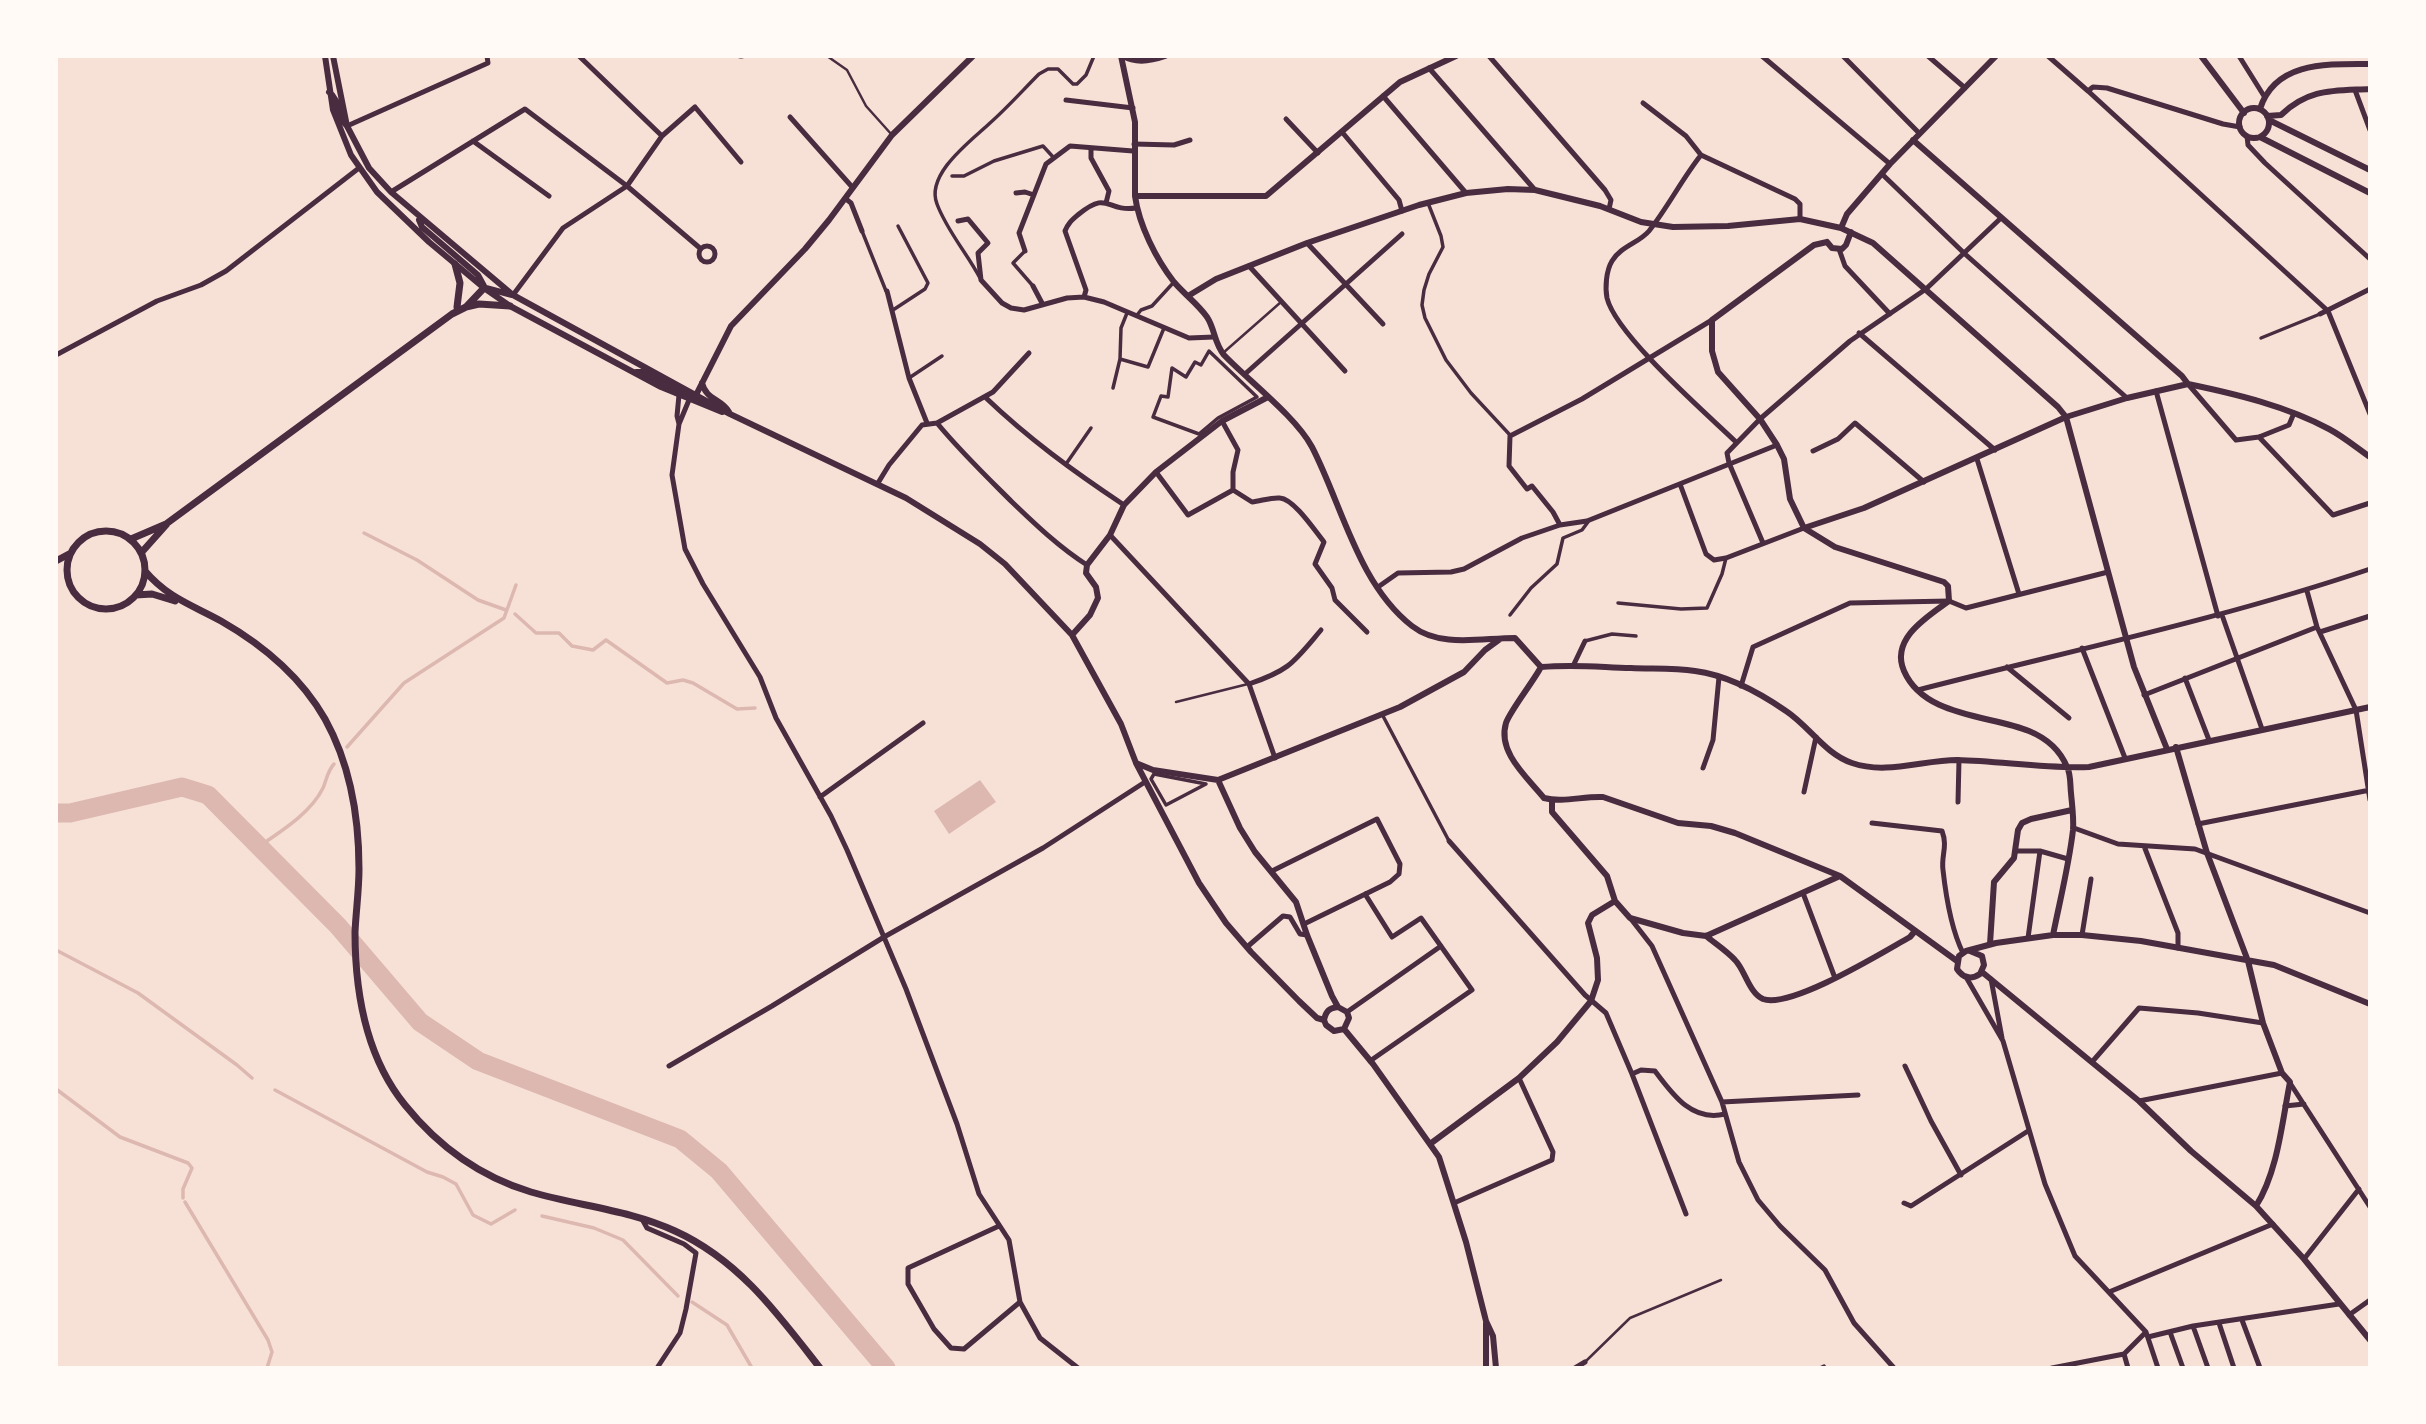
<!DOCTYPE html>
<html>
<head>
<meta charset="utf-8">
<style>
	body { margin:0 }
	#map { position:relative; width:2426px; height:1424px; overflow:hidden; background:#f7e1d7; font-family:Barlow,sans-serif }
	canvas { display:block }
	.frame { position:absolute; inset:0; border:58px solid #fffaf5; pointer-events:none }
</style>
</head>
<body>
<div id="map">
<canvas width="2426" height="1424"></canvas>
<div class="frame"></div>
</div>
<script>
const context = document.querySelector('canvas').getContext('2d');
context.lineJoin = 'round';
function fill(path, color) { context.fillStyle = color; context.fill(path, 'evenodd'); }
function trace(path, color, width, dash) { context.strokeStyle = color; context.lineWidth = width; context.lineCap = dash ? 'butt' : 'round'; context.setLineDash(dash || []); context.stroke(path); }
fill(new Path2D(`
	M980,780L996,802L949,834L934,811Z`), '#dcb8b0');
trace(new Path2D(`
	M364,533L417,560L478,600L506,610
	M515,614L536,633H559L572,646L593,650L606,640L667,683L683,680L693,683L737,709L755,708
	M347,747L404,683L504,618L516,585
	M258,847C280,832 311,813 323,788C327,779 327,772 334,764
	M56,950L138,993L237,1065L252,1078
	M56,1089L120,1137L188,1163L192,1168L183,1189V1198
	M275,1090L427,1172L443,1177L456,1184L473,1215L491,1224L515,1210
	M185,1202L268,1340L272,1352L267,1368
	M542,1216L594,1228L623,1240L678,1296
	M692,1302L727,1325L752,1368`), '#dcb8b0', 3.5);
trace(new Path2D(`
	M56,813H70L182,787L208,795L338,926L420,1022L478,1061L680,1139L719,1171L886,1368`), '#dcb8b0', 19);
trace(new Path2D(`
	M827,56L847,70L866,106L892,135
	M1223,353L1281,302
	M1176,702L1248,684
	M1585,1362L1630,1318L1721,1280`), '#4a2c40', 2.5);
trace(new Path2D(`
	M952,176H964L994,161L1043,146L1054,158
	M1428,203L1441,236L1443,247L1429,274L1424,290L1422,305L1425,318L1446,360L1471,393L1510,435
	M862,231L886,291
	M1025,251L1013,263L1033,286
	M980,278C967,253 947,231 937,204C925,174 972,140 990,123C1007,108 1023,90 1039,74L1048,69H1058L1073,84H1077L1086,75L1094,56
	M893,310L925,289L928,283L898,226
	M1137,315L1141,310L1152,306L1174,282
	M2261,338L2320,314
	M1209,351L1257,397L1218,418L1199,434L1153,417L1161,396L1168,397L1172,368L1186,377L1195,362L1201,365Z
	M1120,359L1148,367L1164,328
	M909,378L942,356
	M1113,388L1120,359L1121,328L1127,313
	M1066,464L1091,428
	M1618,603L1681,609L1707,608L1722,574L1726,558
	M1510,615L1531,588L1557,564L1563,538L1582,530L1588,522
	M1585,641L1612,634L1636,636
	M1383,716L1449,841
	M1154,774L1206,784L1166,805L1151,779Z
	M1820,1368L1824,1366L1825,1368`), '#4a2c40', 3.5);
trace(new Path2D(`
	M579,56L662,136
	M740,56H742
	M1489,56L1605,190L1611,200L1609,209
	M1762,56L1890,164
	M1843,56L1919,133
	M1928,56L1965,88
	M2048,56L2088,91
	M2239,56L2264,96
	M1429,68L1535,190
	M2355,90L2370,130
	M1383,96L1466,193
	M1066,100L1133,108
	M1643,103L1686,136L1701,155L1795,199L1800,204V219
	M790,117L853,188
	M1286,119L1318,153
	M347,126L488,63L487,56
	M2240,127L2223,124L2107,88L2093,87L2088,91L2328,311L2370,414
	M1342,132L1399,200L1402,211
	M2247,136L2248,145L2265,163L2370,259
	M473,141L549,196
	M1134,144L1174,145L1190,140
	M1091,149V158L1109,191L1106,203
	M1701,155C1682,179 1668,207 1649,231C1639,243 1621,246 1612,261C1606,271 1605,288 1607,298C1616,335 1706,413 1736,442
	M1883,175L1965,254L2127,398
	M391,192L525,109L627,186L701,249
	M1016,193L1025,192L1034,195
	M846,199L851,203L862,231
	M958,221L968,219L988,243L978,253L981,280L1002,303L1011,308L1024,310L1067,298L1084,297L1104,302L1189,338L1214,337
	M1307,243L1383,324
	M699 254a8 8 0 1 1 16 0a8 8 0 1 1-16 0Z
	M1839,249L1845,266L1890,314
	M1025,251L1019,233L1046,164L1070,146L1133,151
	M1249,266L1345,371
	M1033,286L1042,303
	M887,291L909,378L927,423
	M513,295L563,228L627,186L662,136L695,107L741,162
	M1084,297L1086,290L1065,231C1068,223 1072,220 1079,214C1109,190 1105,212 1136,208
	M2320,314L2370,289
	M1859,333L1995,450
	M56,355L157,301L201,285L226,271L359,168
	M1245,374L1402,234
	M2188,384L2236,440L2259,437L2289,425L2294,413
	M2156,391L2218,616
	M679,395L677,416L679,424L672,475L685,549L703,584L760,677L776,718L831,816L847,850L906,989L957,1124L979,1194L1009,1240L1020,1302L1040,1338L1078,1368
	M985,397C1029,439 1073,471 1124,505
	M1222,421L1238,450L1233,472V490L1252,502C1261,501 1272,497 1280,498C1294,499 1315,531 1324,542L1315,564L1332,588L1335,600L1367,632
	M937,423C960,451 986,476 1012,502C1036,525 1059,547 1087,565
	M679,424L689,400
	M2259,437L2333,515L2370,503
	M1813,451L1838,439L1855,423L1924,482
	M1977,459L2019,594
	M1156,472L1188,515L1233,490
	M878,483L889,465L922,425L937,423L993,392L1029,353
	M1680,484L1706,554L1714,560L1726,558L1804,528
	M1560,525L1553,512L1532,486L1527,489L1509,466L1510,436L1582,399L1712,320
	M1110,535L1249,684L1275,758
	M1763,543L1729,463L1727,453L1760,419L1850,341L1926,289L2001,218
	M1378,587L1398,573L1451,572L1464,569L1522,538L1560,525L1587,521L1777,445
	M2307,591L2317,627L2356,710L2370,800
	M2222,615L2262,729
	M2320,632L2370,616
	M2082,648L2125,758
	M1574,664L1585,641
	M2007,667L2069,718
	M2185,678L2209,740
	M1249,684C1290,670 1293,663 1321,630
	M1741,686L1753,647L1850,603L1949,601L1966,608L2108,572
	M1918,690C2069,651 2222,619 2370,569
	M2144,695L2317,627
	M1703,768L1713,740L1719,677
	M1804,792L1816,737
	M820,797L923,723
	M1958,802L1959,760
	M1872,823L1942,831C1948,847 1941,855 1943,870C1946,897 1951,929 1963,953
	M2198,824L2370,790
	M2074,828L2118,844L2195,849L2370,913
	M1449,841L1585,995L1606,1013L1632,1074L1686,1214
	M2144,846L2178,933V948
	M2016,851H2040L2068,859
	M1272,871L1377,819L1400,864L1399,874L1390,882L1304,924
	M1803,893L1835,978
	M1365,894L1392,937L1421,918L1472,990L1370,1061
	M1631,919L1652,946L1722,1102L1739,1162L1758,1200L1780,1226L1825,1270L1854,1323L1894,1368
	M2082,935L2091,879
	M2028,938L2040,851
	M1247,947L1283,916L1290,917L1300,934L1307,935
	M1966,977L2003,1041L2045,1184L2075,1256L2146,1332L2158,1368
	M1991,979L2002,1038
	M1347,1012L1441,946
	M2092,1062L2139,1008L2198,1013L2263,1023
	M669,1066L772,1006L884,937L1043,848L1145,782
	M1905,1066L1931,1121L1961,1175
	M1632,1074L1641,1070L1655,1071C1673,1095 1692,1122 1725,1114
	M2290,1083L2370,1207
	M2139,1101L2282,1073
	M1722,1102L1858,1095
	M2285,1106L2304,1104
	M1454,1203L1552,1160L1553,1152L1519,1078
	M1904,1203L1911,1206L2028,1131
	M642,1219L647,1228L684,1244L696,1253L686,1309L680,1333L657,1368
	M999,1226L908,1268V1284L934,1329L951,1348L964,1349L1020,1302
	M2304,1259L2359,1189
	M2109,1292L2273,1224
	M2349,1315L2370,1300
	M2242,1320L2260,1368
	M2219,1323L2234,1368
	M2193,1326L2208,1368
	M2170,1332L2183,1368
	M2148,1337L2193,1326L2339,1304
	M1575,1368L1585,1362
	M2052,1368L2124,1354
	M2128,1368L2124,1354L2146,1332`), '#4a2c40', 5);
trace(new Path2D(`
	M325,56L333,110L351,155L377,192L429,242L484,288L510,306L661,387L722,412
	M333,56L347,126L369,168L391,192L513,295L730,414L906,498L980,544L1005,564L1072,635L1121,724L1136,763L1199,883L1226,923L1251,952L1299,1001L1317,1018L1324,1020
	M1121,56L1135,122V196C1139,225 1156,259 1174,282C1184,294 1198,304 1207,317C1215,329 1214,343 1224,355C1249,381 1296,417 1312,447C1342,505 1358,584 1412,626C1440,648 1481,638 1515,638L1541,667
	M1123,56C1135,63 1151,61 1165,56
	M2201,56L2244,113
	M329,92C340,100 337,115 346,125
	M2239 123a15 15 0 1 1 30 0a15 15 0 1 1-30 0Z
	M2260,109C2275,61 2328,64 2370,64
	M2267,116L2281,115C2309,88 2334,91 2370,89
	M2269,120L2370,170
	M2260,137L2370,193
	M1913,140L2182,376L2188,384C2236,394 2286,406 2329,429C2344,437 2357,448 2370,457
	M1135,196H1266L1400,82L1456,56
	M419,220L422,227L478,275L484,286
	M1841,228L1847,214L1890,164L1996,56
	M1827,242L1814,245L1712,320V351L1718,372L1760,419L1777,445L1784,459L1790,499L1804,528L1835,547L1944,582L1948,586L1949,601C1927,617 1890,639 1904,671C1924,717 1989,715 2029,731C2046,738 2060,750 2067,767C2071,774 2070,785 2071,793C2072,805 2074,818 2073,830C2069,865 2060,900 2053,935
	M1827,242L1832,248L1842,249L1846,245L1851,232
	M486,288L512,295
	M1188,296L1216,279L1307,243L1419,205L1466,193L1508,189L1535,190L1600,206L1641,222L1673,227L1728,226L1800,219L1841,228L1873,243L2058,407L2066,417L2134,667L2167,749
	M636,372H643L687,394
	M702,383C706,400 722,399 729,412
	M695,397L731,326L805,249L829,220L892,135L973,56
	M1804,528L1864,508L2066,417L2127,398L2188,384
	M1072,635L1090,615L1098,598L1096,587L1086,573L1087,565L1110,535L1124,505L1156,472L1222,421L1268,397
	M1541,667C1574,664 1598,667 1631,668C1652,669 1674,668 1695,671C1726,675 1760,693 1786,711C1809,726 1825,754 1852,763C1886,775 1923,760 1957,760C2001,761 2045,769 2089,767L2370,707
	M1541,667C1533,682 1510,711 1506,723C1497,752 1527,777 1544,798C1563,803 1583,796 1603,797L1678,823L1711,826L1735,833L1840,876L1957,961
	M2176,747L2207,853L2248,961L2263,1023L2282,1073L2290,1082C2282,1122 2278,1171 2256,1206
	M1136,763L1153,770L1218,780L1400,707L1464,672L1485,650L1500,639
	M1218,780L1240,828L1255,852L1296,902L1307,935L1332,996L1338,1007L1347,1012L1349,1018L1344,1029
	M1552,800V812L1607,876L1615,901L1630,918L1683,933L1706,936L1840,876
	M1706,936C1716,944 1727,951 1735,960C1745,970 1749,993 1763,999C1791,1009 1883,952 1910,937L1915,931
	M1990,944L1994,882L2014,858L2018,830L2022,823L2031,819L2072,810
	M1970,951L1982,956L1984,965L1980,974C1971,980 1963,978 1957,969L1959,956L1966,951L1996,943L2053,935H2082L2141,941L2274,965L2370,1004
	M1982,972L2139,1101L2191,1151L2256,1206L2304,1259L2370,1340
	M1324,1020L1326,1025L1334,1031L1344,1029
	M1324,1020C1326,1011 1329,1008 1338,1007
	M1344,1029L1373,1064L1439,1157L1466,1242L1486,1321L1493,1336L1496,1368
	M1430,1144L1519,1078L1557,1042L1591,1001L1598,980L1597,958L1588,923L1592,915L1615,901
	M1486,1368V1323`), '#4a2c40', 6);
trace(new Path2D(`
	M455,264L460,283L457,307
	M466,307L479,304L510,306
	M67 570a39 39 0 1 1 78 0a39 39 0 1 1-78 0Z
	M131,539L166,524L452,314L466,307L484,288
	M141,553L166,525
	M56,561L69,554
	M145,571C168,598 192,605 221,621C263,645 301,677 325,719C350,764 359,817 359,869C359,890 356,911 355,932C355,992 366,1057 405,1105C438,1146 481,1177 531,1192C579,1206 630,1210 675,1231C739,1260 778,1314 820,1368
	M136,595L152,594L175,601`), '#4a2c40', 7);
</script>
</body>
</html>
